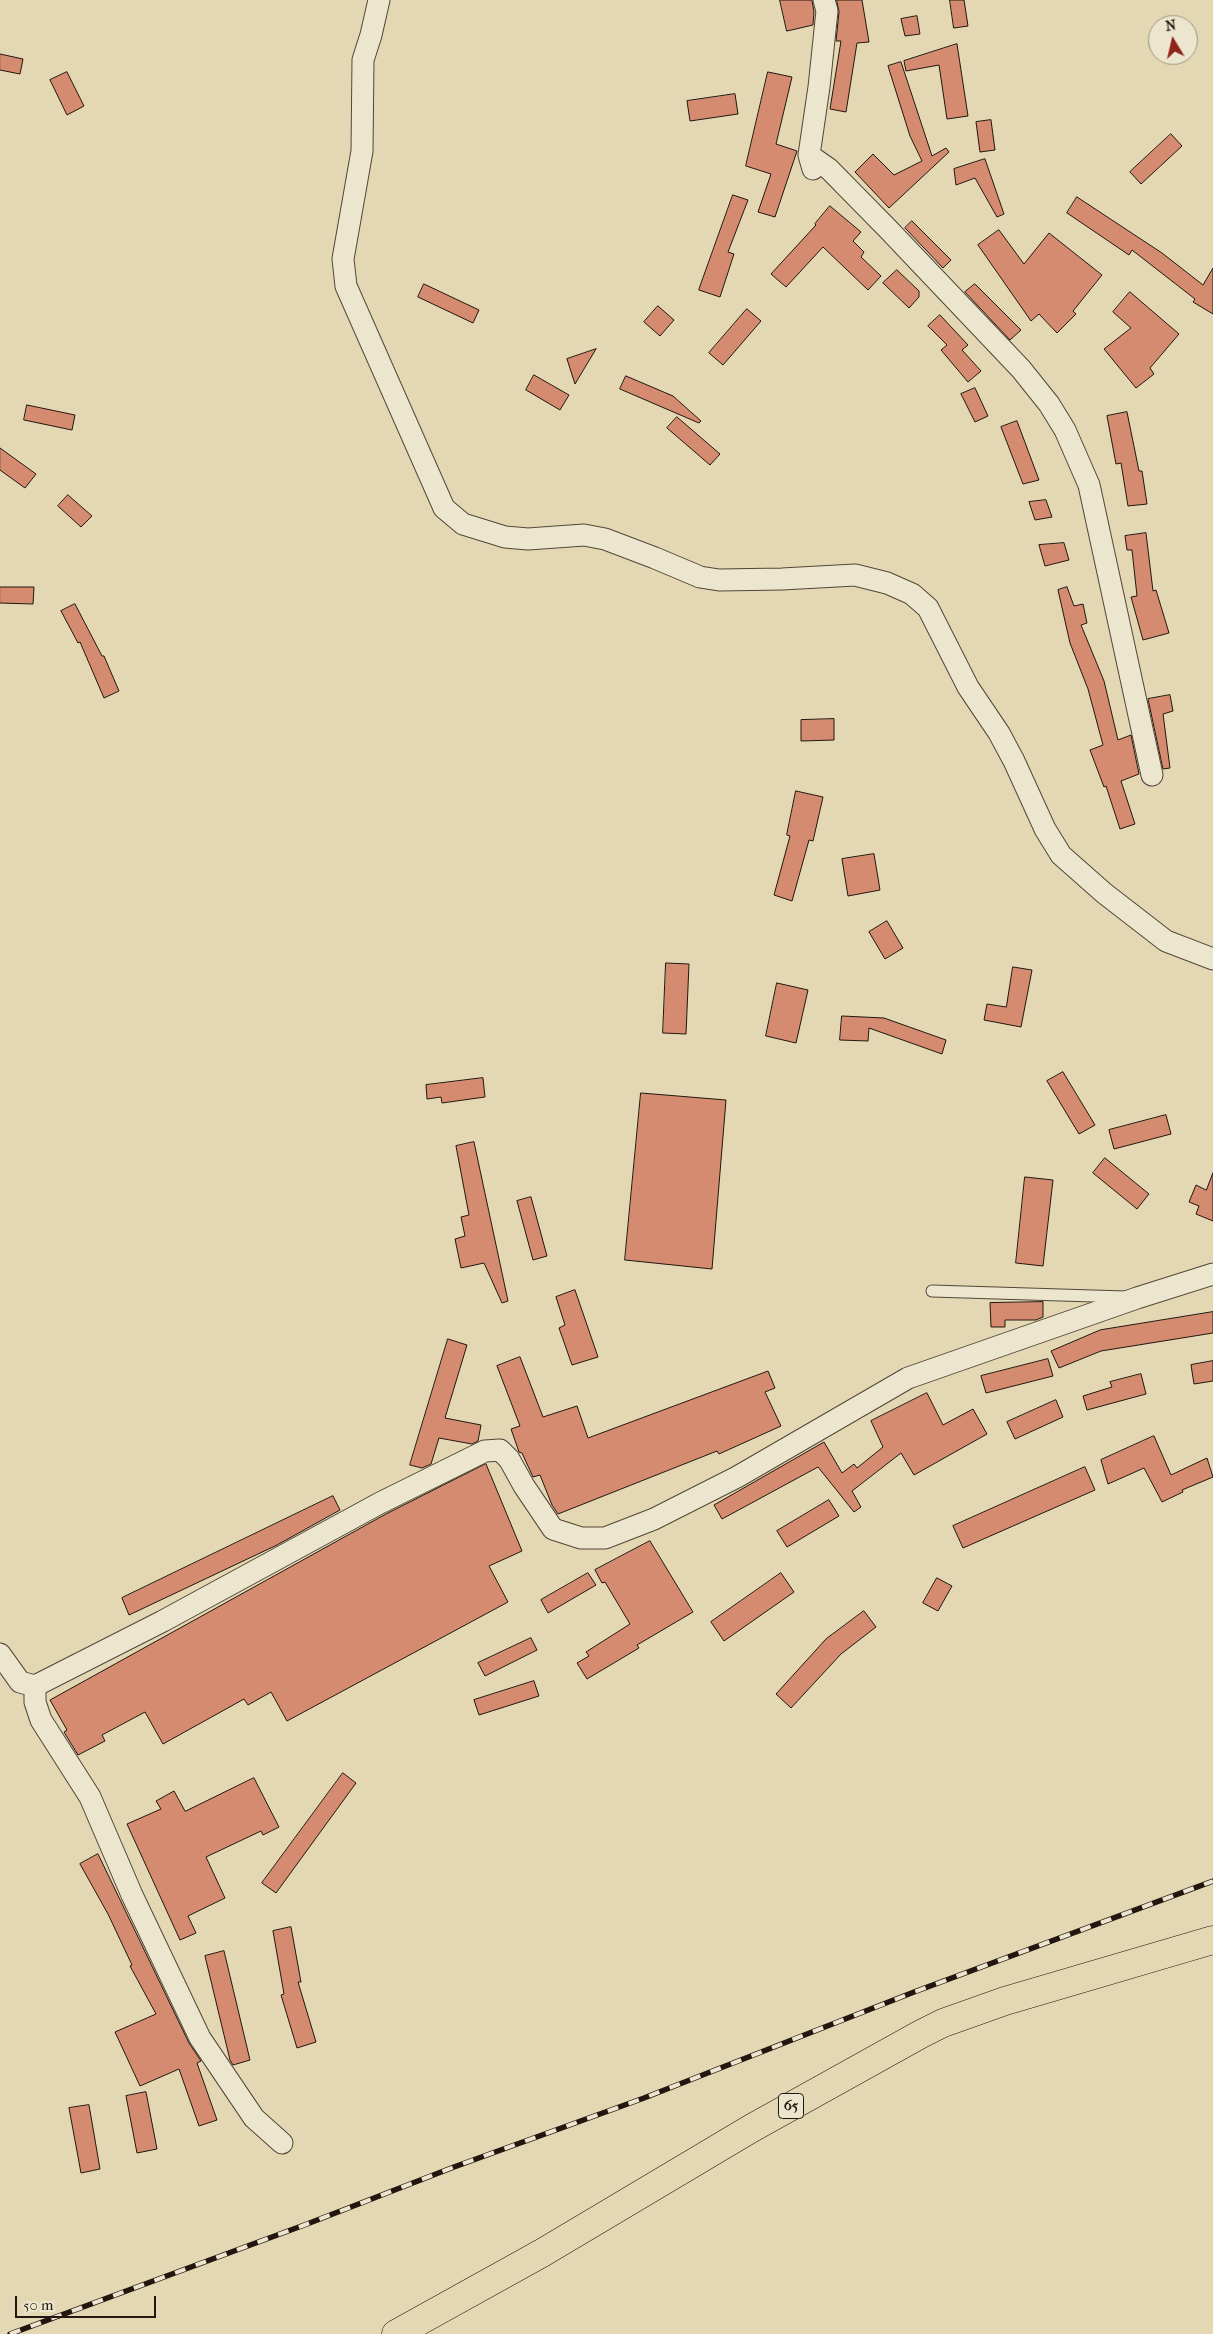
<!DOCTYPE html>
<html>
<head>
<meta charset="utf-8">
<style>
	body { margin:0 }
	#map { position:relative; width:1213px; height:2334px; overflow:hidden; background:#e3d8b3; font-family:"IM FELL French Canon",serif }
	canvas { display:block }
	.north { position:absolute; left:1148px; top:15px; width:50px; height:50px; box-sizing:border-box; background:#ede6ce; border:1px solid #9c9382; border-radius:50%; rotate:351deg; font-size:14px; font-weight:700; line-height:20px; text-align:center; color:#22160f }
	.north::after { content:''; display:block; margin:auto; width:18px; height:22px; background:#8f2418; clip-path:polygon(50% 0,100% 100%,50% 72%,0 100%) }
	.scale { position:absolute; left:15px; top:2296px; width:141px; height:22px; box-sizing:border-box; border:2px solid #22160f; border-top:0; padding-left:6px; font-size:15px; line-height:18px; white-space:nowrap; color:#22160f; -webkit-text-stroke:4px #ede6ce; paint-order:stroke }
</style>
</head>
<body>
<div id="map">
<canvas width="1213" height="2334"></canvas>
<div class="north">N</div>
<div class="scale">50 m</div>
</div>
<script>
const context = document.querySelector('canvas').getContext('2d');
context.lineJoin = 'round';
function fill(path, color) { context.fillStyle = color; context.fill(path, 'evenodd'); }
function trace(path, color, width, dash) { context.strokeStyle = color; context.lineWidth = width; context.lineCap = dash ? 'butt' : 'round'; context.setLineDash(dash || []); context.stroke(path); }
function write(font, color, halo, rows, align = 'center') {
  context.font = font + ' "IM FELL French Canon",serif'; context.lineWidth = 4.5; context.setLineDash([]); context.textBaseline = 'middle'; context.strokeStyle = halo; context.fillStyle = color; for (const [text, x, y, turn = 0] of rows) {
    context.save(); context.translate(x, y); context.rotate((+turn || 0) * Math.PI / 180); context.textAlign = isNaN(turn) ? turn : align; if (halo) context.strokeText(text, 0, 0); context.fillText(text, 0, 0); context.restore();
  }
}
const building = new Path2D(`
	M780,0H812L814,12L813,25L787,31Z
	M837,0H862L869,42L857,43L846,112L830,109L841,41H836L839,12Z
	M950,0H964L968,26L954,28Z
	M917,16L920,34L905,36L901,19Z
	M957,44L968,116L947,119L939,65L906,71L904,61Z
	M0,54L23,59L20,74L0,70Z
	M901,62L932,156L946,148L949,152L889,208L855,172L873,154L894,175L922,161L910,136L888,66Z
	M67,72L84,106L67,115L50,80Z
	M768,72L792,77L776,144L797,151L775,217L758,212L771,174L746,166Z
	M735,94L738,114L690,121L687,101Z
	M991,120L995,150L980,152L976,122Z
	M1171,134L1182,146L1141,184L1130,172Z
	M985,159L1004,214L997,217L975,178L956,185L954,169Z
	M733,195L748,200L728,252L734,254L720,297L699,290Z
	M1077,197L1162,253L1203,285L1213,268V314L1193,302L1195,299L1132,250L1129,255L1067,213Z
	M830,206L861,232L853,241L864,252L861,257L881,276L868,290L823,247L786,287L771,274L816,225L815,224Z
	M912,221L951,260L943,268L905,228Z
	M999,230L1024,264L1049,233L1102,275L1073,311L1076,314L1057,333L1039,314L1031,321L978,245Z
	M897,270L919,291V297L909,308L883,283Z
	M424,284L479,310L473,323L418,297Z
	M975,284L1021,330L1010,340L965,292Z
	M1130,292L1179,334L1150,368L1154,374L1136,388L1104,349L1131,328L1113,312Z
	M658,306L674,320L660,336L644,322Z
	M747,309L761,321L723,365L709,353Z
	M940,315L968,345L962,350L981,371L968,382L941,350L947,345L928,326Z
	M596,349L575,384L567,359Z
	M534,375L569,395L560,410L526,390Z
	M626,376L673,396L701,421L699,423L620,389Z
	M975,388L988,416L975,422L961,394Z
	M27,405L75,415L72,430L24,420Z
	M1127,412L1139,471H1142L1147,504L1128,506L1121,463L1116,464L1107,416Z
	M677,417L720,454L710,465L667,428Z
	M1017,421L1039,480L1023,484L1001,427Z
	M0,448L36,474L25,488L0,470Z
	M68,495L92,516L81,527L58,506Z
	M1046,500L1052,517L1035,520L1029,502Z
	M1146,533L1153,591L1156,590L1169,633L1143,640L1131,597L1137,596L1132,550H1127L1125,536Z
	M1064,543L1069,560L1045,566L1039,545Z
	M0,587H34L33,604L0,603Z
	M1067,587L1074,606L1083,604L1087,623L1081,625L1104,681L1118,740L1131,735L1139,774L1121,781L1135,824L1120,829L1106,786L1104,787L1090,750L1103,745L1088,689L1070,643L1058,590Z
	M75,604L102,656H104L119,691L104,698L80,642L78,643L61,611Z
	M1170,695L1173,711L1163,714L1170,768L1163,769L1148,699Z
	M834,719V740L801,741V720Z
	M796,791L823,797L813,841L809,840L792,901L774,895L790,836L787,835Z
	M874,854L880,890L848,896L842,859Z
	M887,921L903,948L885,959L869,932Z
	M666,963L689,964L686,1034L663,1033Z
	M1013,967L1032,970L1021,1027L984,1020L987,1004L1006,1007Z
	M777,983L808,990L796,1043L766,1036Z
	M842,1016L884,1018L946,1040L942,1054L869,1028L868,1041L840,1040Z
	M1063,1072L1095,1125L1079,1134L1047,1081Z
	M483,1078L485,1097L442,1103L441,1097L427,1099L426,1085Z
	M641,1093L726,1100L712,1269L625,1260Z
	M1166,1115L1171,1134L1114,1149L1109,1130Z
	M474,1142L508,1301L502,1303L484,1263L461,1268L455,1239L465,1236L461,1217L469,1215L456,1146Z
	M1105,1158L1149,1194L1137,1209L1093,1173Z
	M1213,1173V1221L1196,1214L1199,1206L1189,1202L1196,1185L1206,1190Z
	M1025,1177L1053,1180L1043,1266L1016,1263Z
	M531,1197L547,1256L533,1260L517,1201Z
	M575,1290L598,1357L572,1365L559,1328L565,1325L556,1297Z
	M1043,1302V1317L1036,1320H1005V1327H991L990,1303Z
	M1213,1312V1333L1101,1351L1059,1368L1051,1351L1100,1330Z
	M448,1339L467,1345L445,1418L481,1425L478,1441L472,1444L439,1438L431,1464L422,1468L410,1465Z
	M520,1357L543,1417L577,1406L588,1438L768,1371L775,1388L765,1392L781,1426L719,1454L717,1451L558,1514L552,1505L540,1475L533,1477L522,1453L519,1452L511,1429L520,1426L497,1366Z
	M1048,1359L1053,1376L986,1393L981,1376Z
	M1213,1361V1381L1194,1384L1191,1365Z
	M1141,1374L1146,1394L1087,1410L1083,1396L1112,1387L1110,1382Z
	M927,1393L943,1425L973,1409L987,1434L914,1475L901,1453L852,1491L861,1507L854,1512L818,1467L722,1519L714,1505L824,1442L842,1473L854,1464L857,1468L883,1447L871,1421Z
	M1056,1400L1063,1417L1015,1439L1007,1422Z
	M1154,1436L1171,1475L1207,1458L1213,1477L1182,1490L1183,1492L1162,1502L1144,1468L1108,1484L1101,1460Z
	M486,1464L522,1551L489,1566L508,1602L287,1721L271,1692L248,1705L244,1699L163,1744L145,1712L102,1735L105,1741L78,1755L64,1732L67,1730L50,1700L386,1514Z
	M1085,1467L1095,1490L963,1548L953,1526Z
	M333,1496L340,1510L277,1545L129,1615L122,1598Z
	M829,1500L839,1516L787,1547L777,1531Z
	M650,1541L693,1612L637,1645L639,1648L587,1679L577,1663L589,1656L586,1652L630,1624L605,1582L602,1583L595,1570Z
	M588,1573L596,1585L548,1613L541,1600Z
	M781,1573L794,1592L724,1641L711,1622Z
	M937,1578L952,1586L938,1611L923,1603Z
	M864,1611L876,1627L841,1654L791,1708L776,1694L826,1639Z
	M531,1638L537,1650L485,1676L478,1663Z
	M534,1681L539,1696L479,1715L474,1700Z
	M343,1773L356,1783L276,1893L262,1883Z
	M254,1778L279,1827L263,1835L261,1831L206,1857L225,1898L188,1916L196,1933L180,1940L127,1824L161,1809L156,1801L174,1791L185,1811Z
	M98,1854L189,2043L201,2061L197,2063L217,2120L199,2126L179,2069L140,2086L115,2032L156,2014L130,1966L132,1965L108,1914L80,1864Z
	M291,1927L301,1982H298L316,2042L297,2048L281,1995L284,1994L273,1931Z
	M224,1951L250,2060L233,2065L230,2060L205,1956Z
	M146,2092L157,2149L137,2153L126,2096Z
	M89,2105L100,2169L81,2173L69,2108Z`);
fill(building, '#d48b70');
trace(building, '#22160f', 1);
const lane = new Path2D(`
	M932,1291L1125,1297`);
const street = new Path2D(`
	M379,0L371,35L363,60L362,151L343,259L346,286L444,508L463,524L505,537L528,539L584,535L605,539L655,558L700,577L719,580L782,579L855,575L887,583L912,594L928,608L968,687L999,733L1014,761L1045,829L1061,855L1104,893L1166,941L1213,959
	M809,155L829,169L888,229L1021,369L1049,404L1065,430L1089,485L1152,775
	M813,169L809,155L819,87L827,11L824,0
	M0,1654L20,1682L35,1686L163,1621L380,1503L485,1451L500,1450L509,1459L524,1486L553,1529L581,1538H605L654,1519L737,1477L908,1378L1137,1298L1213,1274
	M35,1686V1702L41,1720L90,1797L132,1895L200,2038L254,2118L282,2143`);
const primary = new Path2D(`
	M396,2334L542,2253L752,2128L921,2034L943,2023L1005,2001L1213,1940`);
trace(lane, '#524638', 13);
trace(street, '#524638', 23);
trace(primary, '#22160f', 29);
trace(lane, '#ede6ce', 11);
trace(street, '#ede6ce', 21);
trace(primary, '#e3d8b3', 28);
const rail = new Path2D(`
	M10,2334L307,2224L454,2167L644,2098L914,1992L1213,1881`);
trace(rail, '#22160f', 5.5);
trace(rail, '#ede6ce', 4, [11]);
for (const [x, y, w] of [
	[791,2106,25]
]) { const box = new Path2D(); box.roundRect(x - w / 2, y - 12.5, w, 25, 4); context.fillStyle = '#ede6ce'; context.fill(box); trace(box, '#22160f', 1); }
write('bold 15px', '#22160f', null, [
	["65",791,2106]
]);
</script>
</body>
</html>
